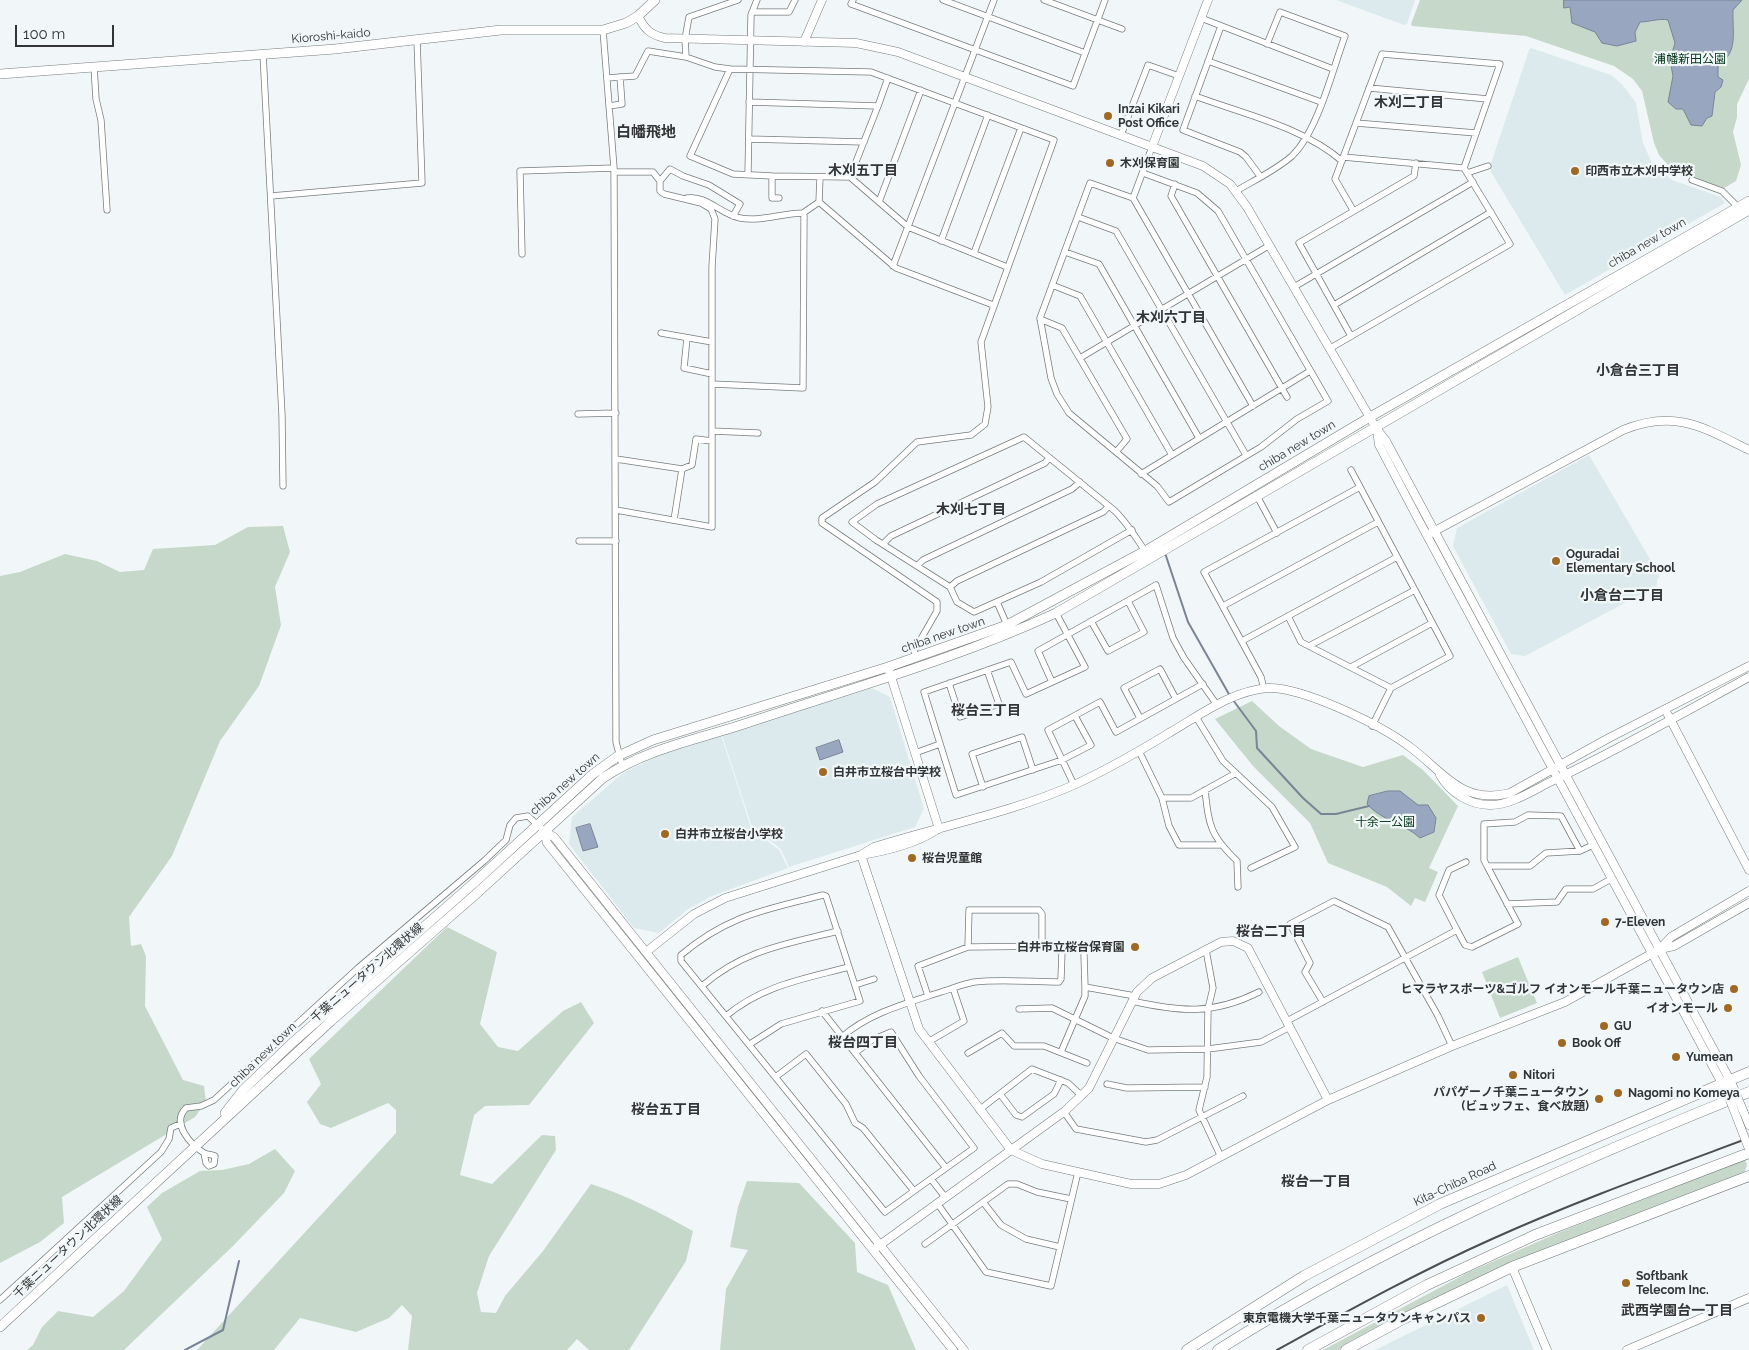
<!DOCTYPE html>
<html>
<head>
<meta charset="utf-8">
<style>
	body { margin:0 }
	#map { position:relative; width:1749px; height:1350px; overflow:hidden; background:#f1f7f8; font-family:Raleway,sans-serif }
	canvas { display:block }
	.scale { position:absolute; left:15px; top:25px; width:99px; height:22px; box-sizing:border-box; border:2px solid #323435; border-top:0; padding-left:6px; font-size:15px; line-height:18px; white-space:nowrap; color:#323435; -webkit-text-stroke:4px #f1f7f8; paint-order:stroke }
</style>
</head>
<body>
<div id="map">
<canvas width="1749" height="1350"></canvas>
<div class="scale">100 m</div>
</div>
<script>
const context = document.querySelector('canvas').getContext('2d');
context.lineJoin = 'round';
function fill(path, color) { context.fillStyle = color; context.fill(path, 'evenodd'); }
function trace(path, color, width, dash) { context.strokeStyle = color; context.lineWidth = width; context.lineCap = dash ? 'butt' : 'round'; context.setLineDash(dash || []); context.stroke(path); }
function write(font, color, halo, rows, align = 'center') {
  context.font = font + ' Raleway,"Noto Sans JP",sans-serif'; context.lineWidth = 4.5; context.setLineDash([]); context.textBaseline = 'middle'; context.strokeStyle = halo; context.fillStyle = color; for (const [text, x, y, turn = 0] of rows) {
    context.save(); context.translate(x, y); context.rotate((+turn || 0) * Math.PI / 180); context.textAlign = isNaN(turn) ? turn : align; if (halo) context.strokeText(text, 0, 0); context.fillText(text, 0, 0); context.restore();
  }
}
fill(new Path2D(`
	M1336,0H1415L1407,24L1404,25Z
	M1531,48L1611,75L1622,84L1636,103L1643,143L1652,163L1672,180L1721,197L1725,203L1565,295L1491,172L1490,166L1529,50Z
	M1589,455L1660,576L1657,580V586L1525,656L1511,654L1453,546L1457,528Z
	M872,688L890,697L924,809L915,827L789,867L781,849L752,827L722,735Z
	M721,735L751,828L779,850L788,868L712,896L688,909L659,933L634,928L569,844L572,817L623,773L666,752Z
	M1507,1285L1534,1350H1375Z`), '#dceaed');
fill(new Path2D(`
	M1420,0H1749V79L1737,104V117L1733,132L1741,165L1736,181L1724,188L1680,173L1669,166L1659,155L1654,143L1642,91L1633,79L1614,66L1526,36L1412,26L1411,24Z
	M283,526L290,552L275,587L281,625L259,686L220,741L172,856L129,917L131,946L141,944L146,956L145,1006L183,1080L204,1086L206,1102L195,1117L62,1197L64,1223L40,1242L0,1263V576L20,572L65,554L97,561L120,572L144,570L153,549L215,545L248,527Z
	M1252,701L1279,726L1311,749L1363,767L1403,755L1423,770L1458,806L1429,868L1438,872L1425,902L1415,898L1411,906L1387,887L1328,863L1310,823L1253,766L1215,719Z
	M447,927L497,952L480,1024L498,1047L518,1051L563,1011L581,1002L594,1023L529,1105L485,1106L474,1115L460,1175L492,1184L542,1135L555,1136L556,1150L489,1256L477,1293L481,1312L496,1313L505,1296L543,1251L591,1184C627,1195 660,1213 693,1231L686,1261L629,1350H589L577,1339L567,1350H408L412,1316L402,1305L389,1318L356,1332L300,1318L274,1350H197L396,1133V1110L388,1103L331,1128L320,1124L307,1102L321,1084L309,1059Z
	M1518,957L1537,1003L1500,1018L1482,972Z
	M275,1149L295,1171L284,1193L234,1245L124,1350H27L33,1345L42,1327L58,1311L93,1317L124,1291L162,1239L147,1207L162,1193L200,1171L222,1170L249,1164Z
	M1745,1160L1747,1165L1744,1173C1603,1226 1470,1275 1339,1350H1323L1469,1272L1560,1232Z
	M747,1181L799,1183L855,1243L857,1272L888,1285L916,1350H720L726,1289L748,1250L730,1247L738,1207Z`), '#c5d8ca');
const water = new Path2D(`
	M1564,0H1742L1733,10C1732,31 1739,53 1718,65V77L1723,80L1721,87L1715,92L1712,116L1707,118L1702,126L1691,125L1683,109H1676L1668,102L1673,76L1670,60L1675,43L1668,20C1658,18 1650,22 1640,22L1635,32L1636,41L1617,46L1602,43L1595,32L1572,23L1570,7L1564,8Z
	M839,740L843,752L820,760L816,748Z
	M1388,791H1400L1418,805H1428L1436,818L1434,832L1420,838C1404,823 1382,821 1367,804L1369,796Z
	M590,824L598,847L583,851L576,828Z`);
fill(water, '#99a6c0');
trace(water, '#7a8496', 1);
trace(new Path2D(`
	M1165,553L1188,622L1230,696
	M1233,700L1256,731L1257,748L1303,798L1321,814H1336L1369,806
	M185,1350L223,1330L239,1261`), '#7a8496', 2);
const minor = new Path2D(`
	M738,0L689,17L685,39L686,57L715,67L730,69L690,156L733,174L772,176V198H779
	M853,0L851,4L1073,86L1105,0
	M943,0L1085,53
	M1044,0L1122,29
	M752,12H789L795,0
	M1201,18L1333,69
	M1221,26L1183,130L1240,152L1246,157L1260,176
	M603,30L614,168L616,742L622,765
	M263,54L282,415L283,486
	M1208,61L1321,102
	M94,66L96,99L101,120L107,210
	M730,69L871,72L1054,140L981,342L988,407L985,424L971,435L917,442L875,482L822,518V523L937,602V611L914,651L916,657
	M607,78L635,76L648,51L686,57
	M1369,88L1488,99
	M1195,96C1243,114 1303,127 1342,161
	M749,102L878,106L888,78
	M609,106L622,104L620,77
	M1356,123L1476,133
	M1121,135L1148,65L1179,76
	M749,139L864,142
	M614,172H653L660,181V191L664,194L701,203L711,209L715,219L712,267V527L616,510
	M1143,173L1197,193L1218,211L1328,401L1297,419L1261,447L1169,502L1157,486L1069,413L1057,394L1051,378L1040,318L1090,183L1133,198L1253,406
	M1467,173L1488,166
	M748,174L751,15L757,0
	M772,176L850,177L908,227L1007,267
	M850,177L878,106
	M1692,180L1722,191L1737,206
	M660,181L670,169L683,176L709,185L740,204L733,216
	M1175,184L1171,196L1287,397
	M1236,191C1255,180 1276,170 1292,156C1318,131 1332,71 1345,36L1280,12L1267,44
	M271,196L422,183L417,39
	M687,198C707,195 720,214 740,218C760,222 783,213 803,213L804,216L803,388L712,384
	M1133,198L1152,147
	M819,202L820,177
	M879,202L921,90
	M1353,210L1335,179L1382,54L1500,64L1464,168
	M803,213L819,202L896,268L993,305
	M1078,217L1116,231L1246,455
	M941,241L988,115
	M1065,252L1099,264L1199,438
	M974,253L1021,128
	M522,254L520,171L614,168
	M893,266L994,0
	M1052,285L1080,296L1172,455
	M1294,287L1473,182
	M1334,305L1491,212
	M1040,319L1062,328L1127,439L1116,452
	M661,333L712,342
	M1351,336L1299,243L1414,176L1416,163
	M687,338L684,368L712,374
	M1329,349L1510,244L1464,168L1343,157
	M1080,358L1270,245
	M578,414L616,413
	M712,431L758,433
	M616,459L682,469L692,465L696,439L712,441
	M1351,470L1450,656L1391,688L1372,726
	M1141,474L1310,371
	M1257,496L1277,533
	M674,520L682,469
	M1132,530L1041,582L974,612L957,602L950,587L876,540L852,522L877,504L1024,437L1115,511C1127,523 1135,536 1145,551
	M579,541H616
	M883,544L891,536L1045,463L1049,458
	M917,566L923,560L1072,489L1080,482
	M950,587L957,581L1103,512L1109,506
	M997,602L1007,625
	M1223,606L1378,522
	M1056,613L1085,667L1026,694L1011,662L924,692L956,795L1062,760L1091,745L1075,716
	M1288,616L1301,642L1391,688
	M1091,621L1108,651L1144,632L1128,601
	M1242,641L1397,557
	M1309,646L1415,590
	M1351,667L1432,623
	M1052,682L1038,651L1156,585L1173,638L1184,658L1217,705
	M949,683L960,717L999,704L987,670
	M1264,689L1261,677L1204,572L1360,487
	M1196,717L1223,761L1272,807L1295,847L1251,868
	M1140,718L1124,688L1160,669L1176,699
	M1139,751L1162,798H1191L1236,773
	M915,753L940,744
	M1074,785L1048,730L1100,702L1116,732L1203,684
	M983,787L972,754L1022,737L1033,770
	M1205,790C1209,826 1210,835 1237,861L1238,887
	M1162,798L1169,826L1179,845H1220
	M1580,851L1593,845
	M1507,904L1557,902L1566,889H1593L1611,879
	M1457,930L1465,945L1472,947L1518,924L1487,866L1484,860V824L1515,822L1528,815L1561,816L1580,851L1546,853L1530,866H1487
	M968,947L969,910H1039L1042,914V945
	M1206,950L1213,988L1208,1009L1207,1077L1199,1110L1221,1157
	M1084,955L1085,987
	M855,985L874,979
	M702,986C743,950 786,944 838,931
	M1132,1001C1181,1012 1213,1015 1259,992
	M1323,1002L1305,972L1310,963L1290,924L1334,901L1388,927L1438,1016L1452,1046
	M1019,1009L1052,1008L1113,1038L1148,1050L1208,1049L1261,1042L1290,1027
	M822,1011L946,1168
	M726,1016C763,985 804,979 849,967
	M1287,1021L1457,930L1439,895L1449,870L1466,862
	M842,1037C869,1013 907,1003 941,992C951,989 963,984 974,982C1002,979 1031,982 1059,982L1061,979L1062,951L1057,946L968,947L918,966L928,996
	M928,1042L964,1021L953,988
	M750,1044L781,1024L860,1001L826,896L823,895C765,910 728,915 681,955V961L885,1212L914,1191L863,1128L855,1123L846,1104L806,1054L777,1076
	M1061,1052L1085,996V987L1135,996
	M855,1053L872,1040L891,1032L919,1076L974,1148L914,1191
	M968,1053L1002,1033L1014,1046H1044L1087,1063
	M1107,1084L1127,1088L1205,1087
	M1000,1094L1016,1115L1022,1117L1054,1094L1061,1080
	M979,1110L1032,1069L1068,1083L1082,1096
	M1064,1112L1076,1129L1146,1142L1157,1140L1243,1096
	M204,1153L206,1163L209,1166L214,1164L215,1156C211,1154 207,1155 204,1153C190,1144 171,1123 186,1108L201,1106L214,1100L358,968L484,861L506,840L510,825L516,818L528,816L544,831
	M931,1179L945,1197
	M983,1202L1001,1225L1026,1239L1060,1247
	M937,1203L986,1272L1051,1286L1078,1172
	M925,1244L1008,1184H1017L1037,1192L1071,1199
	M0,1300L161,1152L169,1139L171,1128L180,1124`);
const tertiary = new Path2D(`
	M638,16C645,30 651,35 665,38L856,43L898,52L1203,166L1230,184L1247,207L1376,428L1386,441L1732,1084
	M804,42L822,0
	M1152,147L1208,0
	M1377,430L1379,445L1417,517L1724,1087
	M1431,533L1623,430C1675,409 1703,427 1749,450
	M888,667L939,829
	M1668,715L1749,870
	M1440,775C1450,793 1470,805 1490,805C1511,805 1532,791 1550,782C1618,750 1683,713 1749,677
	M544,831L554,837L964,1350
	M544,831L547,843L953,1350
	M861,855L919,1029L1011,1150L1042,1164L1131,1184H1159L1186,1175L1328,1100L1452,1046L1565,1002L1660,949L1674,946L1749,903
	M861,855L874,847C940,826 1011,813 1076,784C1108,769 1138,752 1169,733C1200,715 1231,691 1268,688C1303,687 1381,725 1410,747C1444,772 1461,805 1510,793L1607,739L1749,666
	M1660,949L1671,937L1749,891
	M646,952L694,914L725,898L861,855C886,851 914,844 935,831
	M1744,1113L1749,1125
	M873,1250L1065,1111L1089,1088L1137,992L1152,978L1221,942L1233,941L1248,948L1328,1100
	M1512,1267L1547,1350
	M1627,1350L1749,1298`);
const secondary = new Path2D(`
	M225,1113L243,1090L291,1044L475,882L593,774L618,756L653,740L888,667L1007,625L1145,551L1370,417L1749,201
	M0,1327L331,1021L476,894L603,778C646,749 695,740 744,724C849,689 956,659 1056,613L1749,210`);
const primary = new Path2D(`
	M0,74L335,49L501,30H603L626,23L638,16L655,0`);
const trunk = new Path2D(`
	M1187,1350L1304,1276L1440,1204L1749,1072
	M1218,1350C1385,1244 1566,1166 1749,1092
	M1308,1350L1427,1285L1535,1235L1749,1153
	M1346,1350L1403,1319L1512,1267L1749,1176`);
trace(minor, '#777c7d', 7);
trace(tertiary, '#777c7d', 9);
trace(secondary, '#777c7d', 10);
trace(primary, '#777c7d', 10);
trace(trunk, '#777c7d', 11);
trace(minor, '#fff', 5.5);
trace(tertiary, '#fff', 8);
trace(secondary, '#fff', 9);
trace(primary, '#fff', 9);
trace(trunk, '#fff', 10);
trace(new Path2D(`
	M1277,1350C1348,1311 1418,1272 1492,1239C1576,1201 1663,1170 1749,1138`), '#4b4e4f', 2);
const tertiaryBridge = new Path2D(`
	M1732,1084L1744,1113
	M1725,1087L1749,1149`);
trace(tertiaryBridge, '#777c7d', 9, []);
trace(tertiaryBridge, '#fff', 8);
for (const [x, y, r, color] of [
	[1108,116,5,"#9f6923"],
	[1110,163,5,"#9f6923"],
	[1575,171,5,"#9f6923"],
	[1556,561,5,"#9f6923"],
	[823,772,5,"#9f6923"],
	[665,834,5,"#9f6923"],
	[912,858,5,"#9f6923"],
	[1605,922,5,"#9f6923"],
	[1135,947,5,"#9f6923"],
	[1734,989,5,"#9f6923"],
	[1728,1008,5,"#9f6923"],
	[1604,1026,5,"#9f6923"],
	[1562,1043,5,"#9f6923"],
	[1676,1057,5,"#9f6923"],
	[1513,1075,5,"#9f6923"],
	[1618,1093,5,"#9f6923"],
	[1599,1099,5,"#9f6923"],
	[1626,1283,5,"#9f6923"],
	[1481,1318,5,"#9f6923"]
]) { const dot = new Path2D(); dot.arc(x, y, r, 0, 2 * Math.PI); context.fillStyle = color; context.fill(dot); trace(dot, '#f1f7f8', 2); }
write('12px', '#323435', '#f1f7f8', [
	["Kioroshi-kaido",331,36,-5],
	["chiba new town",1647,243,-30],
	["chiba new town",1297,446,-31],
	["chiba new town",943,635,-19],
	["chiba new town",565,784,-41],
	["千葉ニュータウン北環状線",367,973,-41],
	["chiba new town",263,1055,-44],
	["Kita-Chiba Road",1455,1184,-25],
	["千葉ニュータウン北環状線",68,1247,-43]
]);
write('12px', '#013418', '#f1f7f8', [
	["浦幡新田公園",1690,59],
	["十余一公園",1385,822]
]);
write('bold 12px', '#323435', '#f1f7f8', [
	["Inzai Kikari",1118,109],
	["Post Office",1118,123],
	["木刈保育園",1120,163],
	["印西市立木刈中学校",1585,171],
	["Oguradai",1566,554],
	["Elementary School",1566,568],
	["白井市立桜台中学校",833,772],
	["白井市立桜台小学校",675,834],
	["桜台児童館",922,858],
	["7-Eleven",1615,922],
	["白井市立桜台保育園",1125,947,"right"],
	["ヒマラヤスポーツ&ゴルフ イオンモール千葉ニュータウン店",1724,989,"right"],
	["イオンモール",1718,1008,"right"],
	["GU",1614,1026],
	["Book Off",1572,1043],
	["Yumean",1686,1057],
	["Nitori",1523,1075],
	["パパゲーノ千葉ニュータウン",1589,1092,"right"],
	["(ビュッフェ、食べ放題)",1589,1106,"right"],
	["Nagomi no Komeya",1628,1093],
	["Softbank",1636,1276],
	["Telecom Inc.",1636,1290],
	["東京電機大学千葉ニュータウンキャンパス",1471,1318,"right"]
], 'left');
write('bold 14px', '#323435', '#f1f7f8', [
	["木刈二丁目",1409,103],
	["木刈五丁目",863,171],
	["木刈六丁目",1171,318],
	["小倉台三丁目",1638,371],
	["木刈七丁目",971,510],
	["小倉台二丁目",1622,596],
	["桜台三丁目",986,711],
	["桜台二丁目",1271,932],
	["桜台四丁目",863,1043],
	["桜台五丁目",666,1110],
	["桜台一丁目",1316,1182],
	["武西学園台一丁目",1677,1311]
]);
write('bold 15px', '#323435', '#f1f7f8', [
	["白幡飛地",646,132]
]);
</script>
</body>
</html>
